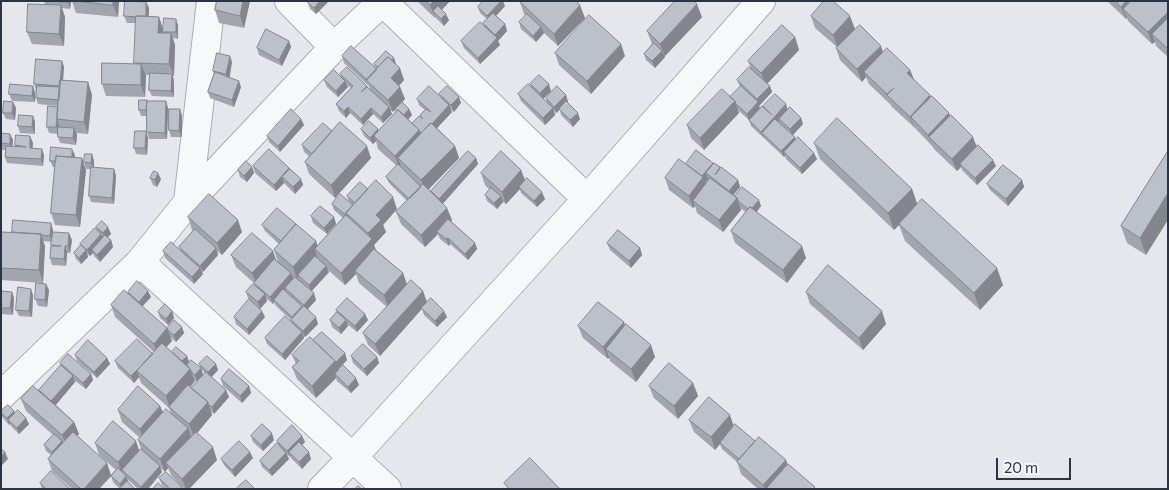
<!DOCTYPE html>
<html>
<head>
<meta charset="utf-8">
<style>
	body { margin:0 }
	#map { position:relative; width:1169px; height:490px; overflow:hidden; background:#e4e7ec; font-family:Commissioner,sans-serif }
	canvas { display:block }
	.frame { position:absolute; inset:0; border:2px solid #2b3445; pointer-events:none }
	.scale { position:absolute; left:996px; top:458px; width:75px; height:22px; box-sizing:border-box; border:2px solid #2b3445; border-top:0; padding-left:6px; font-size:15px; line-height:18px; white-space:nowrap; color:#2b3445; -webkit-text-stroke:4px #f4f6f9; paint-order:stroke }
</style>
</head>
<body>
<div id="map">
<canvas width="1169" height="490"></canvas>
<div class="frame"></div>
<div class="scale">20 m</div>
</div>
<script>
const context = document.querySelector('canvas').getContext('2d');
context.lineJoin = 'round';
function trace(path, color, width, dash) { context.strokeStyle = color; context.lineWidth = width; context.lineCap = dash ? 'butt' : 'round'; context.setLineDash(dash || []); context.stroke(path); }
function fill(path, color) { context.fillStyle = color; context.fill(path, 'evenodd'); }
const minor = new Path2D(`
	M289,1L334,47
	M383,2L587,199
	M188,202L211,1
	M140,262L387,489
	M1,396L140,262L188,202L334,47L383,1
	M322,489L353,457L587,199L761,1`);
trace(minor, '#a9aeb7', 30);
trace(minor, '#f7f8fa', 28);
fill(new Path2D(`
	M44,1H71L70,9L62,8L65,17L64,46L32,44L27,32L45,4Z
	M72,1H119L118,17L76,13Z
	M217,1H250L244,28L219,23L215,10Z
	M329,1L316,14L310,9L308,3Z
	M417,1H450L442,10L449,20L444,26L435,17V18Z
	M1107,1H1168V57L1156,46L1155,42L1152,44L1128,21L1127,18L1126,19Z
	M146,2L149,8V16L159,17L163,29V33H164L163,32L178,25V39L173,38L175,45L174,76H173L174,81V97L152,96L149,90L150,75H146L145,97L106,96L102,84L135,64L136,23H127L124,16Z
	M520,2L585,18L558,46L543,32L544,33L536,42L521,29L519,22L526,16L524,14Z
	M505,6L496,16L505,24L507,31L498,41L500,45L480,64L464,48L461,41L484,26L483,23L487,19L480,13L478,7Z
	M811,16L855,29L847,38L883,52L910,70L914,80L950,116L977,146L996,166L977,185L962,170L961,167L957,171L934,149L933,147L915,128L892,107L891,105L869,84L866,77L862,82L840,60L836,48L837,47L815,28Z
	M702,17L665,56L664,55L665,57L655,68L646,60L644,54L652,44L647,31Z
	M795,37L799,50L767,84L770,86L772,92L759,106L760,108H764L763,106L788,109L801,118L803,124L793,135L796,139L817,159L802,174L786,159L785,156L784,157L751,126L749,120L738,110L739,113L704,150L691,138L687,125L730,97L740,87L737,80L751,69L748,61Z
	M289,41L291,47L282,66L259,55L257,48Z
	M555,53L625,56L591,94L559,65Z
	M342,56L376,68L374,64L394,58L396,64L404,80L399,86L400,87L405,99L402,102L409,109L412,115L408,119L412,123L421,117L425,110L419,105L417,99L441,97L439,94L461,103L454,112L451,109L452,112L437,128L455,146L459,158L428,190L431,193L476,158L478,164L443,204L452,220L451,221L475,243L477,249L468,260L450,244L449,246L440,239L438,234L425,247L401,224L396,212L407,201L389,183L386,177L397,166L378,149L376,141L373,144L364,136L361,129L379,131L396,112L395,109L393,112L390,110L392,114L383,123L373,114L363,125L350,113L346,118L339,111L336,104L351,88L347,85L348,87L338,97L327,87L324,80L341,77L340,74L367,86L370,89L369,86L344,63Z
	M62,61L64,67L63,80L88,82L92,95L88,134L76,133L77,135L76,145L60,143L58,137V134L49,133L47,127L58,107V106L38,104L36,98V90L34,84Z
	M232,62L229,77L241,87L234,107L210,98L208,92L214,74L213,71Z
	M530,84L551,91L543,99L547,103L546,98L566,95L568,102L567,103L580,119L573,127L561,115L560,110L556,113L554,111L555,115L545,125L521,101L518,94L531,87Z
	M35,92V102L12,101L9,94Z
	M166,101L168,108L167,139H149L147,132V116H141L139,110L147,102Z
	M13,102L16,108L15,120L6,119L3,113Z
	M180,109L182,116V137H171L169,130Z
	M33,116L35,122V134L20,133L18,126Z
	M301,119L304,125L280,152L269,142L267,136Z
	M332,131L371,158L335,198L309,174L305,162L309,156L304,152L302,145Z
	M1,133L10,134L13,140L12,146L16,147L15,145L30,136L33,143L32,148L42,149L44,155L43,166L7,163L5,157V150H1Z
	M148,138L147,155L136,154L134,148Z
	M814,143L912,189L917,204L1003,285L980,310L905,241L899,225L894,230L820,159Z
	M1168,151L1146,255L1127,243L1121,226Z
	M92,154L94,161V167L114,169L116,176L114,204L91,202L89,196L91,169H86L84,162Z
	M75,155L74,157L86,170L80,227L55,225L51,213L55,167H53L50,161Z
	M713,163V164L720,167V168L738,180L740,187L733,195L761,206L757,212L806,258L787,283L735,243L731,231L746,212L740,208L741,210L723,232L697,213L695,206L693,208L669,190L665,178L686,164Z
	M253,166L289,168L290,169L301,179L303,185L295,194L284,183L276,191L255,173Z
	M252,167L254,173L247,182L240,177L238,170Z
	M521,170L525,180L545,199L537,207L521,193L520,189L506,204L502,201L503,202L497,209L487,201L485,195L490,190L485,185L481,173Z
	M150,178L161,179L157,187L153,185Z
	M1022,180L1024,187L1008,206L990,190L987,184Z
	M368,189L397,209L383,225L386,232L374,245L376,250L403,273L407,285L423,291L427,302L447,317L437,327L424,315L422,309L380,356L368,345L363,333L387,307L359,283L356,274L345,285L327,269L329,272L311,291L316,300L307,310L318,324L305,337L304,336V338L285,360L267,344L265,338L292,323L291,320L276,306L274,302L273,304L266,298L267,301L260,309L248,298L246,292L255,286L254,283L236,267L231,255L276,260L278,262L274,250L279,244L265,231L262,225H296L316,241L317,246L343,218L334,210L332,204L349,202L347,196Z
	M311,216L334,217L336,224L327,234L313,223Z
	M188,217L242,232L222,255L217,251L218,255L203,272L201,271L203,274L194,284L165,258L163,251H181L179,247L193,231L192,230Z
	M96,227L111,234L107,237L111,240L113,247L100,262L94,256L93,253L90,256L87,254L88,257L81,264L76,259L74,253L81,246L80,244L97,230Z
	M53,230V232L72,240L70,253H67L66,266L52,265L50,258L52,242L43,241L45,246L43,283L1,280V232L12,233Z
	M607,243L640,248L642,255L631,268L610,250Z
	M46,284L49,290L47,307L38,306L35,299Z
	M1,291L12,292L14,298L13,315L1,314Z
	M148,291L151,297L142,306L167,328L182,327L184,333L176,342L170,337L172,341L166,347L172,352L187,356L189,362L201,368L203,375L197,382L194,379L195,381L190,387L191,388L205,373L202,370L199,364H216L218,370L211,377L226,390L229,397L214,414L211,411L212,415L197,433L217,460L189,489H184L171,475L168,468L165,472L160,467L162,472L148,489H138L127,479L119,488L113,482L111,476L99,489H72L52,471L48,459L51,455L46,451L44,445L53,435L26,411L21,399L39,390L61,365L60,363L91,374L93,380L86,389L74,380L75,382L56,405L74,422L79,434L77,436L107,463L111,475L116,470L99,455L95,443L142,451L138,440L140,438L122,422L118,410L160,406L163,412L171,413L169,408L141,383L139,377L134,383L118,368L115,361L153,354L154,352L115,317L111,305L128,294V292Z
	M806,292L886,324L863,350L810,304Z
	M33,295L32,317L19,316L16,310Z
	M336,310L368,320L357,332L347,324L348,326L341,334L332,327L330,320L337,312Z
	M172,311L174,318L168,325L160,318L158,312Z
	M234,317H265L249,335L236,324Z
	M578,326H625L655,357L636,382L610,361L609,357L608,359L583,338Z
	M313,340L347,360L338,369L339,370L359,385L351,393L337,381L336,378L316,398L297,379L292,367L296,364L292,355Z
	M75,355L107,358L110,364L97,378L77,361Z
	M351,356L377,357L379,363L367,376L353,363Z
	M221,379L249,386L251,393L242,403L223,386Z
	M693,383L698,396L678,419L654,398L649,386Z
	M1,411L15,413L29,424L19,434L11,426L10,424L9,425L3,418L1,415Z
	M689,420L734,426L755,441L786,460L787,465L815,487V489H758L741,474L737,462L722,449L720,444L715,450L694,432Z
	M251,436L274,440L263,451L253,442Z
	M302,436L305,442L302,445L311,459L302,469L291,458L290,456V457L287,454L289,459L272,476L262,467L260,461L279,446L277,441Z
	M253,458L235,477L224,465L221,459Z
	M159,478L182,489H166L162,485Z
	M40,483L70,489H42Z`), '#a1a5ae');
fill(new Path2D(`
	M68,1H71L70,9L68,2Z
	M113,1H119L118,17L113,5Z
	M243,1H250L244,28L240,16Z
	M320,1H329L316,14L314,8Z
	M434,1H450L437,15L433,11L435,18L430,5Z
	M501,1H503L505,6L490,22L487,16Z
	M1126,1H1142L1123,9L1127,18L1126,19L1121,7Z
	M146,2L149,8L148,24L146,17Z
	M697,4L702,17L665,56L660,44Z
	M61,5L65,17L64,46L59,34Z
	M580,5L585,18L558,46L554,34Z
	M1168,12V28L1152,34L1155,42L1152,44L1148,32Z
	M446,14L449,20L444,26L441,19Z
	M850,16L855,29L838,48L833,35Z
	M159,17L163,29L162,45L158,33Z
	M176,19L178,25V39L176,32Z
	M505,24L507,31L498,41L500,45L480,64L478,58L497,39L495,35Z
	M541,27L544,33L536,42L533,36Z
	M171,33L175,45L174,76L169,64Z
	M795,37L799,50L766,85L761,73Z
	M289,41L291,47L282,66L279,60Z
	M621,44L625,56L591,94L587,81Z
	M881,46L885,58L864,72L866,77L862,82L857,69Z
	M662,51L665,57L655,68L652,61Z
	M230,56L232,62L229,81L226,74Z
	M394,58L396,64L384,77L382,70Z
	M62,61L64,67L62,92L60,86Z
	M141,64L146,76L145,97L141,85Z
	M400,68L404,80L395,90L391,78Z
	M910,70L915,82L907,73Z
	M172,74L174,81V97L171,91Z
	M239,81L241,87L234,107L232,100Z
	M345,81L348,87L338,97L336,91Z
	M88,82L92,95L88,134L84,122Z
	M549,84L551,91L542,100L540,93Z
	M33,86L35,92V102L32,96Z
	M770,86L772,92L759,106L760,109L749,121L747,114L758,102L757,99Z
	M400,87L405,99L393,112L388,100Z
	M566,95L568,102L556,113L554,107Z
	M930,95L934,107L911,117L914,129L910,117Z
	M459,97L461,103L454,112L451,105Z
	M166,101L168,108L167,139L165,133Z
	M735,101L739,113L704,150L700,138Z
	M13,102L16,108L15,120L12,113Z
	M786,104L788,111L779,119V121L766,136L762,133L764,138L761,132Z
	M449,105L452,112L425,141L422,134Z
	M58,107L57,119L59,125V134L56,127Z
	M348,107L350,113L346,118L344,111Z
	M389,107L392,114L383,123L381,117Z
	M371,108L373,114L363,125L361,119Z
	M553,108L555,115L545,125L543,118Z
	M180,109L182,116V137L179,131Z
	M409,109L412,115L405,123L403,116Z
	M578,113L580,119L573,127L570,120Z
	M949,113L954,126L929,137L932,147L928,135Z
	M33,116L35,122V134L32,127Z
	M801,118L803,124L792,136L790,129Z
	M301,119L304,125L280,152L278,146Z
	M74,128L77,135L76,145L73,138Z
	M378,129L381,135L374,136L376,141L373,144L370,138Z
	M419,130L424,142L398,158L401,166L399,168L395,156Z
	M146,131L148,138L147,155L145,148Z
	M10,134L13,140L12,150L10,144Z
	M30,136L33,143L32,154L30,148Z
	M795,137L797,143L784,152L785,156L784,157L781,151Z
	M973,137L978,150L960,164L961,167L957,171L952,159Z
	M367,146L371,158L335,198L331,185Z
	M455,146L459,158L426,192L421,180Z
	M42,149L44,155L43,166L41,159Z
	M72,149L75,155L74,169L71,162Z
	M814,153L817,159L802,174L800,168Z
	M92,154L94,161V169L91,163Z
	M82,158L86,170L80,227L76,215Z
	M476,158L478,164L441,205L439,199Z
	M993,160L996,166L977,185L975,178Z
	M713,163L715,169L706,173L708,179L705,182L708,189L693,201L695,206L693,208L689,196L702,176Z
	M252,167L254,173L247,182L244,176Z
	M289,168L291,174L282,177L284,183L276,191L274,185Z
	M114,169L116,176L114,204L112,198Z
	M521,170L526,183L519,187L520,189L506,204L502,192Z
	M158,173L161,179L157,187L155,180Z
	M301,179L303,185L295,194L293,187Z
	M738,180L740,187L731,198L729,191Z
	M1022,180L1024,187L1008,206L1006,199Z
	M912,189L918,206L894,230L888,213Z
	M542,192L545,199L537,207L534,201Z
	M1168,193V220L1146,255L1140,238Z
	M501,196L503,202L497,209L494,203Z
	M393,197L397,209L383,225L386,232L374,245L376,251L355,271L356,274L345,285L341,273L371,240L368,233L376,215Z
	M737,198L741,210L723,232L719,220Z
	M759,200L761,206L752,217L750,211Z
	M447,208L452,220L439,233L437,232L438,234L425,247L421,235Z
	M334,217L336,224L327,234L324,228Z
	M238,220L242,232L222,255L217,243Z
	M51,223L53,230L52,242L50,236Z
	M108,227L111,234L105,240L103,233Z
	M69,233L72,240L70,253L68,246Z
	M41,234L45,246L43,283L39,270Z
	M101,234L104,241L92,250L93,253L90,256L87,250Z
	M448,238L450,244L449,246L446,239Z
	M111,240L113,247L100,262L97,255Z
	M316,241L320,254L315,249L317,257L299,277L298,275V278L297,279L293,267Z
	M475,243L477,249L468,260L465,254Z
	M65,246L67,253L66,266L64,259Z
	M802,246L806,258L787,283L783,270Z
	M216,248L218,255L203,272L200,266Z
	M640,248L642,255L631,268L629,261Z
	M86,250L88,257L81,264L79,258Z
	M273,251L277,263L257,285L252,273Z
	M326,266L329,272L311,292L309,285Z
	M200,268L203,274L194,284L192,277Z
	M997,268L1003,285L980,310L974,293Z
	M291,273L294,280L275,301L274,300V302L273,304L270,297Z
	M403,273L407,285L388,307L384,295Z
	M46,284L49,290L47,307L45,300Z
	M31,289L33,295L32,317L29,311Z
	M148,291L151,297L141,308L139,302Z
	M423,291L427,303L380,356L375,344Z
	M12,292L14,298L13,315L10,308Z
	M314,293L316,300L306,311L304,305Z
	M265,294L267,301L260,309L258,302Z
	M172,311L174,318L168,325L166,319Z
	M262,311L265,317L249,335L247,329Z
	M444,311L447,317L437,327L435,321Z
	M882,311L886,324L863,350L859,338Z
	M365,314L368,320L357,332L355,326Z
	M316,317L318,324L305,337L303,331Z
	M346,320L348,326L341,334L339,328Z
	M624,322L628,334L606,349L609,357L608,359L603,347Z
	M182,327L184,333L176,342L174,335Z
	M167,328L172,341L158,356L154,344Z
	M302,332L304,338L285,360L282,354Z
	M651,345L655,357L636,382L631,369Z
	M345,353L347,360L338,369L340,373L335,374L336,378L316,398L312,386L335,361Z
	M153,354L137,371L139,377L134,383L131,376Z
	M187,356L189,362L183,369L181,362Z
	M377,357L379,363L367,376L364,369Z
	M107,358L110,364L97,378L94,372Z
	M216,364L218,370L210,379L208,372Z
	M201,368L203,375L197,382L195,375Z
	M190,369L195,381L170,409L166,396Z
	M91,374L93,380L86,389L83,383Z
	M73,376L75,382L52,409L50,403Z
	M356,378L359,385L351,393L348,387Z
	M693,383L698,396L678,419L674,406Z
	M249,386L251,393L242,403L240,396Z
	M226,390L229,397L214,414L212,407Z
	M208,402L212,415L194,437L189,424Z
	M160,406L165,418L144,441L140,429Z
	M14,411L16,418L8,420L10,424L9,425L7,418Z
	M730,415L734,427L715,450L711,437Z
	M26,418L29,424L19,434L17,428Z
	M74,422L79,434L67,447L62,435Z
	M188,428L192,440L166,463L168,468L165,472L160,459Z
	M272,433L274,440L263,451L261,445Z
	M302,436L305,442L292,455L289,452L290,456V457L287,451Z
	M62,441L64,448L55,459L52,452Z
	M136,441L140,453L122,470L123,473L122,475L118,462Z
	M213,447L217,460L189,489H186L182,479Z
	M5,452L8,459L1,466V457Z
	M250,452L253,458L235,477L232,470Z
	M309,452L311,459L302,469L299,462Z
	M286,453L289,459L272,476L269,470Z
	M786,460L790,472L776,489H765L763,485Z
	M107,463L111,476L99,489H84Z
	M160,466L162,472L148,489H142L141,487Z
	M126,476L129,483L121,489L120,484Z`), '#83868d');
const building = new Path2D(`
	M50,1H68V2Z
	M76,1H113V5Z
	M125,1L146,2V16H136V17L124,16Z
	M217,1H243L240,16L215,10Z
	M309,1H320L314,8L308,3Z
	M426,1H434L430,5Z
	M483,1H501L487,16L478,7Z
	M520,1H576L580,5L554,34L520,2Z
	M675,1H694L697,4L660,44L647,31Z
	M824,1H833L850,16L833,35L811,16Z
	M1116,1H1126L1121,7Z
	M1131,1H1168V12L1148,32L1123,9Z
	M28,4L61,5L59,34L27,32Z
	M438,6L446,14L441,19L433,11Z
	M493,13L505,24L495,35L483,23Z
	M527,14L541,27L533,36L519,22Z
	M589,15L621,44L587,81L555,53Z
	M136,16L159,17L158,33H171L169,64L134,63Z
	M164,18L176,19V32H163Z
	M1168,18V49L1152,34Z
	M480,22L497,38L478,58L461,41Z
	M782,25L795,37L761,73L748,61Z
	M860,25L881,46L857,69L836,48Z
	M266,29L289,41L279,60L257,48Z
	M654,43L662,51L652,61L644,54Z
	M351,46L377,69L367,80L342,56Z
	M887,48L910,70L907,73L930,95L910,117L887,95L894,88L887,94L864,72Z
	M386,51L394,58L391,60L388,57L378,67L374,64Z
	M217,53L230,56L226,74L213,71Z
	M388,57L400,68L391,78L400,87L388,100L366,80Z
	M36,59L62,61L60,86L34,84Z
	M102,63L141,64V85L102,84Z
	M347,67L367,86L361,92L367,87L389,107L381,117L371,108L361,119L348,107L344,111L336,104L353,86L340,74Z
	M749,67L770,86L757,99L737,80Z
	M334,70L345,81L336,91L324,80Z
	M215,72L239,81L232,100L208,92Z
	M150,73L172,74L171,91L149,90Z
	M539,75L549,84L540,93L530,84Z
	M60,80L88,82L84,122L57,119Z
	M10,84L33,86L32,96L9,94Z
	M528,84L553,108L543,118L518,94Z
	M37,86L60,87L59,100L36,98Z
	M429,86L449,105L432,124L431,123L421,133L419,130L412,123L419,116L423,119L420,115L426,109L431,112L417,99Z
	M447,86L459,97L451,105L439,94Z
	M557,86L566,95L554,107L546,98Z
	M741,86L758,102L747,114L736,104L735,101L730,97Z
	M722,89L735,101L700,138L687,125Z
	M775,94L786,104L761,132L749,120L762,106L772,115L763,106Z
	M932,96L949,113L928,135L911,117Z
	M139,100H147L146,110H139Z
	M4,101L13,102L12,113H3Z
	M147,101H166L165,133L147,132Z
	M566,101L578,113L570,120L559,109Z
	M402,102L409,109L404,115L398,110L397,111L395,109Z
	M48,106L58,107L56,127H47Z
	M790,107L801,118L790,129L779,119Z
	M169,109H180L179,131L169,130Z
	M291,109L301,119L278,146L267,136Z
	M398,110L419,130L395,156L374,136Z
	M19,115L33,116L32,127L18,126Z
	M951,115L973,137L952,159L929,137Z
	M837,118L912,189L888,213L814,143Z
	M775,119L795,137L781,151L762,133Z
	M369,121L378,129L370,138L361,129Z
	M340,122L367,146L331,185L305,162Z
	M323,123L332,131L312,154L302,145Z
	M431,123L455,146L421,180L398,158Z
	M58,127L74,128L73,138L58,137Z
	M135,131H146L145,148H134Z
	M1,133L10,134V144L1,143Z
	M16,135L30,136V148L42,149L41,159L5,157L6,146L26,147L15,145Z
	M798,137L814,153L800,168L784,152Z
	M978,145L993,160L975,178L960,164Z
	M51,147L72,149V157L56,156V161H50Z
	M269,149L289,168L274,185L253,166Z
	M696,150L713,163L702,176L686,164Z
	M468,151L476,158L439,199L431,191Z
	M501,151L521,170L502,192L481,173Z
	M1168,151V193L1140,238L1121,226Z
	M85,154H92L91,163L84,162Z
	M56,156L82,158L76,215L51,213Z
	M679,159L703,177L689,196L665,178Z
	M246,161L252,167L244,176L238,170Z
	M714,163L720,167L715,175L721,167L738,180L729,191L706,173Z
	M398,164L421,187L409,199L386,177Z
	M1003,165L1022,180L1006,199L987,184Z
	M91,167L114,169L112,198L89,196Z
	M290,169L301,179L293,187L282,177Z
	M154,171L158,173L155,180L150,178Z
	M527,178L542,192L534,201L519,187Z
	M710,178L737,198L719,220L693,201Z
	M376,180L393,197L376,215L381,220L368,233L346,213Z
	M360,182L368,189L355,203L347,196Z
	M423,184L447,208L421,235L396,212Z
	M742,187L759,200L752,208L750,207L748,209L738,201L737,198L735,196Z
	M491,188L501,196L494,203L485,195Z
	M209,194L238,220L217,243L188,217Z
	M340,194L353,205L346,213L347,216L332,204Z
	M922,199L997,268L974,293L899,224Z
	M320,206L334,217L324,228L311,216Z
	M750,207L802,246L783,270L731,231Z
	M277,208L296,224L281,241L262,225Z
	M346,215L372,239L341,273L315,249Z
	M448,219L475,243L465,254L448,238L446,239L437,232Z
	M13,220L51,223L50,236L41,235V234L12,232Z
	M102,221L108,227L103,233L96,227Z
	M296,224L316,241L293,267L274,250Z
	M95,228L101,234L87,250L80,244Z
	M195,229L216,248L200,266L179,247Z
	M618,230L640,248L629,261L607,243Z
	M1,232L41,234L39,270L1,268Z
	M53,232L69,233L68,246H65L64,259L50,258L51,246H61L51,245Z
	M252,233L273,251L252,273L231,255Z
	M105,235L111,240L97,255L92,250Z
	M171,242L200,268L192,277L163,251Z
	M81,245L86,250L79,258L74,253Z
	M374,249L403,273L384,295L355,271Z
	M315,256L326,266L309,285L298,275Z
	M274,259L291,273L270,297L254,283Z
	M828,265L882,311L859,338L806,292Z
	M295,277L314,293L304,305L285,288Z
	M411,280L423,291L375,344L363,333Z
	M137,281L148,291L139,302L128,292Z
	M36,283L46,284L45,300L35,299Z
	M253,284L265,294L258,302L246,292Z
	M18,287L31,289L29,311L16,310Z
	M283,289L302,306L292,317L274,300Z
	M124,290L167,328L154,344L111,305Z
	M1,291L12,292L10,308H1Z
	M347,298L365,314L355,326L336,310Z
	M431,298L444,311L435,321L421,308Z
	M249,299L262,311L247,329L234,317Z
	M598,302L624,322L603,347L578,326Z
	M165,304L172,311L166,319L158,312Z
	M304,306L316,317L303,331L291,320Z
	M337,312L346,320L339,328L330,320Z
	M285,316L302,332L282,354L265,338Z
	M174,320L182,327L174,335L168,330L167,328Z
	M626,324L651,345L631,369L606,349Z
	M322,332L345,353L336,362L313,340Z
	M310,337L335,361L312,386L292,367L299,361L292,355Z
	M137,339L153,354L131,376L115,361Z
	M88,340L107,358L94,372L75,355Z
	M162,343L190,369L166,396L137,371Z
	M363,344L377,357L364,369L351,356Z
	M176,347L187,356L182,361L172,352Z
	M68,354L91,374L83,383L60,363Z
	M207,356L216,364L208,372L199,364Z
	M191,360L201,368L195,375L192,372L190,369L187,365Z
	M669,363L693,383L674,406L649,386Z
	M61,365L73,376L51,401L39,390Z
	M343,365L356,378L348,387L335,374Z
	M229,369L249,386L240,396L221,379Z
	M206,372L226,390L212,407L208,404V402L191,388Z
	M188,385L208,402L189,424L169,407Z
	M33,386L74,422L62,435L21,399Z
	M138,386L160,406L140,429L118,410Z
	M709,397L730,415L711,437L689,420Z
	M8,405L14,411L7,418L1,413V411Z
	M166,409L188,428L160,459L138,440Z
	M18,410L26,418L17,428L8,420Z
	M113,421L136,441L118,462L95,443Z
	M262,424L272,433L261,445L251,436Z
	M735,424L755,441L739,459L720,443Z
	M292,425L302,436L287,451L277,441Z
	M73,432L107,463L84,489H81L48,459Z
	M196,432L213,447L182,479L166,463Z
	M54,434L62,441L52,452L44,445Z
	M759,437L786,460L763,485L737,462Z
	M239,441L250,452L232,470L221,459Z
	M299,442L309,452L299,462L289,452Z
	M277,443L286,453L269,470L260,461Z
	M1,449L5,452L1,457Z
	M141,449L160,466L141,487L122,470Z
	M530,458L560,489H509L504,483Z
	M788,464L815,487L813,489H766Z
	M118,468L126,476L120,484L111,476Z
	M51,471L70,489H46L40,483Z
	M166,472L182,487L180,489H170L159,478Z
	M246,480L255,489H238L237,488Z
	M127,481L135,489H119Z
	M158,483L165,489H153Z
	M358,486L362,489H355Z`);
fill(building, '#bbc0ca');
trace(building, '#83868d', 1);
</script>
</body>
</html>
